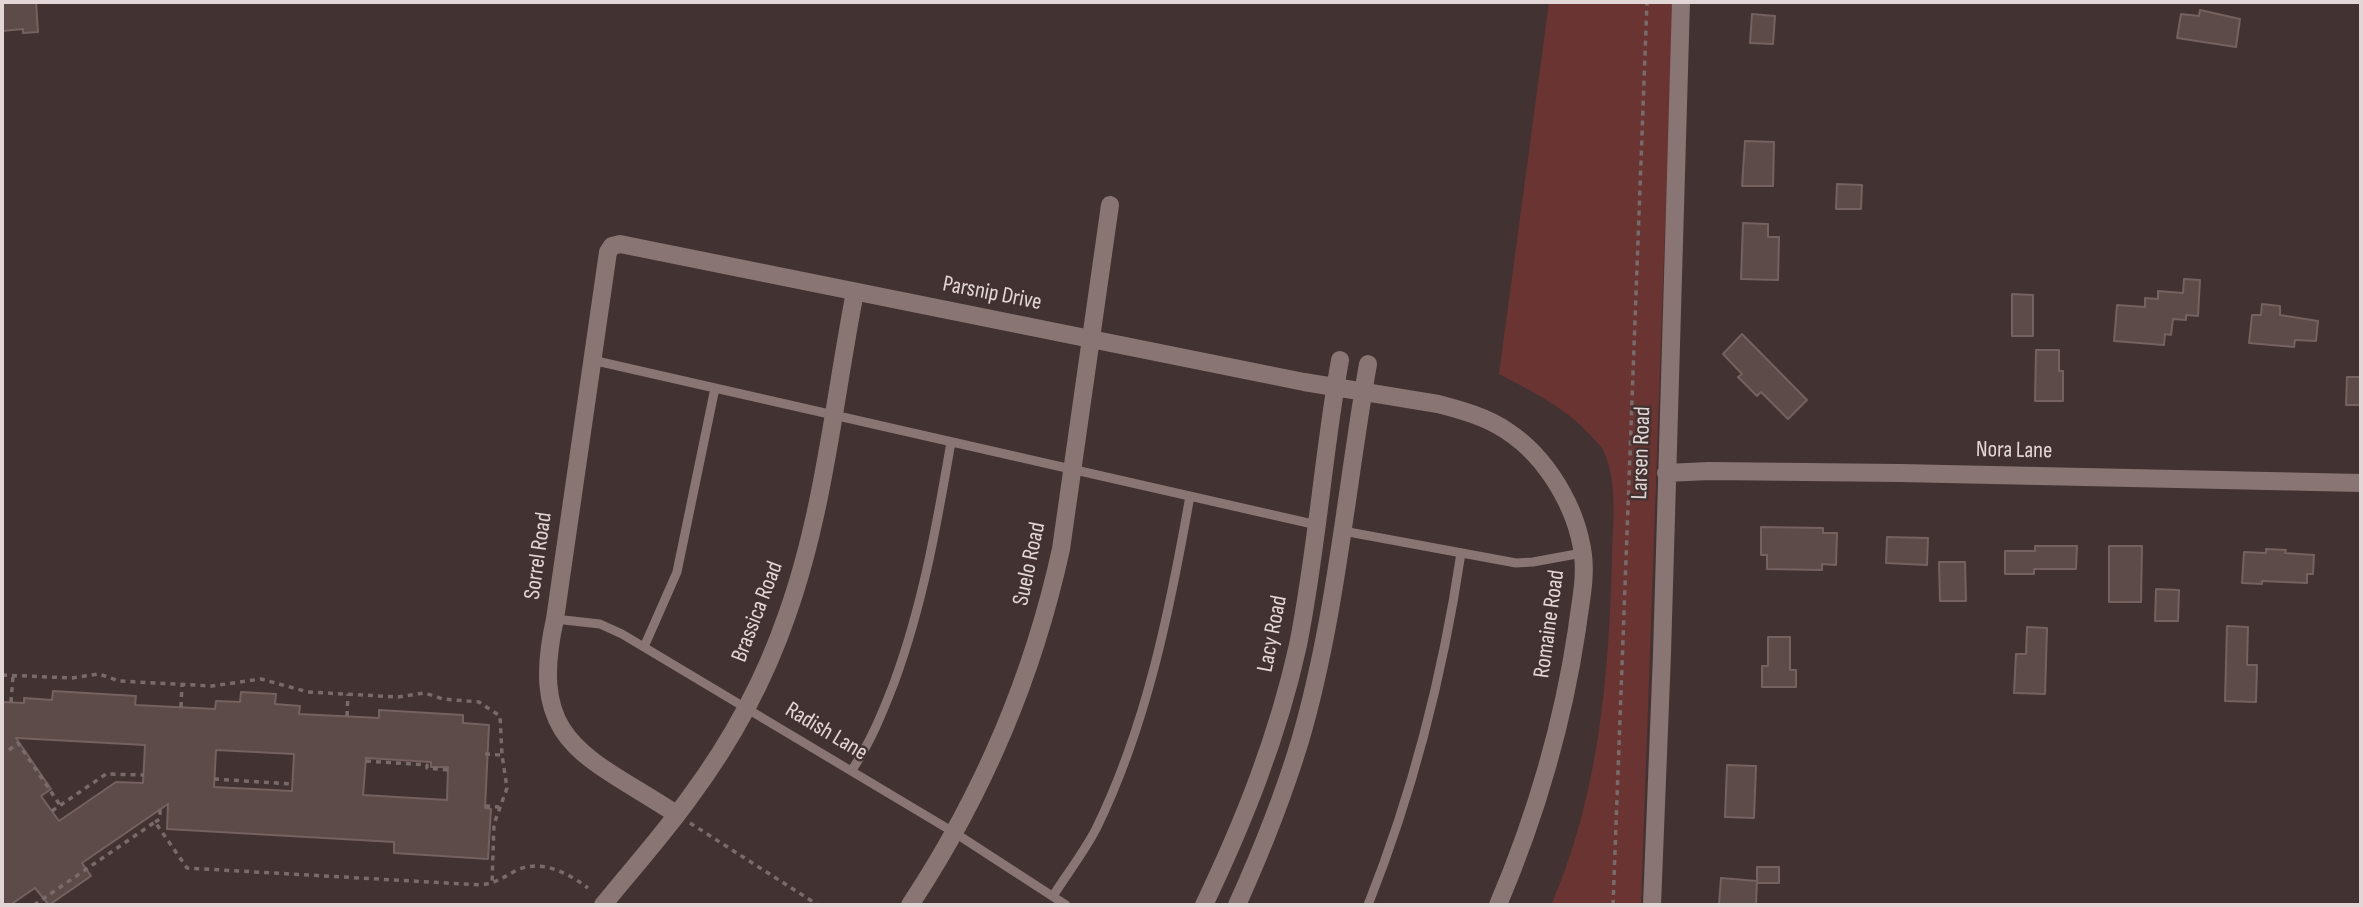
<!DOCTYPE html>
<html>
<head>
<meta charset="utf-8">
<style>
	body { margin:0 }
	#map { position:relative; width:2363px; height:907px; overflow:hidden; background:#423231; font-family:"Sofia Sans Condensed",sans-serif }
	canvas { display:block }
	.frame { position:absolute; inset:0; border:4px solid #e2d7d6; pointer-events:none }
</style>
</head>
<body>
<div id="map">
<canvas width="2363" height="907"></canvas>
<div class="frame"></div>
</div>
<script>
const context = document.querySelector('canvas').getContext('2d');
context.lineJoin = 'round';
function fill(path, color) { context.fillStyle = color; context.fill(path, 'evenodd'); }
function trace(path, color, width, dash) { context.strokeStyle = color; context.lineWidth = width; context.lineCap = dash ? 'butt' : 'round'; context.setLineDash(dash || []); context.stroke(path); }
function write(font, color, halo, rows, align = 'center') {
  context.font = font + ' "Sofia Sans Condensed",sans-serif'; context.lineWidth = 5; context.setLineDash([]); context.textBaseline = 'middle'; context.strokeStyle = halo; context.fillStyle = color; for (const [text, x, y, turn = 0] of rows) {
    context.save(); context.translate(x, y); context.rotate((+turn || 0) * Math.PI / 180); context.textAlign = isNaN(turn) ? turn : align; if (halo) context.strokeText(text, 0, 0); context.fillText(text, 0, 0); context.restore();
  }
}
fill(new Path2D(`
	M1549,2H1673L1641,905H1551C1599,796 1609,675 1612,557C1613,523 1618,485 1604,452C1602,446 1595,441 1591,436C1565,407 1533,392 1499,374Z`), '#6a3432');
const building = new Path2D(`
	M2,2H36L38,32L23,33V29L2,31Z
	M2200,10L2240,19L2236,47L2177,38L2181,14L2199,16Z
	M1752,14L1775,16L1773,44L1750,43Z
	M1745,141L1774,142L1773,186H1742Z
	M1837,184L1862,185L1861,209H1836Z
	M1743,223L1768,224V237H1779L1778,280L1741,279Z
	M2184,279L2200,280L2198,316L2186,315V320L2173,319L2171,335L2165,334L2164,345L2114,341L2117,305L2145,307V298L2158,299V291L2183,293Z
	M2012,294L2033,295V336H2012Z
	M2262,304L2280,306V315L2318,321L2316,341L2295,340L2294,347L2249,343L2252,315H2261Z
	M1742,334L1807,400L1788,419L1761,392L1757,396L1738,377L1742,374L1723,354Z
	M2036,350H2059V371H2063V401H2035Z
	M2347,377H2361V405H2346Z
	M1761,527L1823,528V533H1837L1836,565L1822,564V570L1767,569V555H1761Z
	M1887,537L1928,538L1927,565L1886,563Z
	M2035,546H2077L2076,569H2034V574H2005V551H2035Z
	M2109,546H2142L2141,602H2109Z
	M2266,549L2286,550L2285,553L2314,555L2313,574H2307V583L2262,581V584L2242,583L2244,552L2266,553Z
	M1939,562H1965L1966,601H1940Z
	M2156,589L2179,590L2178,621H2155Z
	M2227,626L2248,627L2247,665H2257L2256,702L2225,701Z
	M2027,627L2047,628L2045,694L2014,693L2016,654H2026Z
	M1768,637H1790V670H1796V687H1762V666H1768Z
	M53,691L136,696L135,705L215,709L216,701L240,702L241,692L276,694L275,704L300,706L299,714L379,718V710L463,715V723L489,725L485,808L491,809L488,859L394,853V842L167,829L168,804L82,863L91,876L49,905L35,888L10,905H2V702L24,703V698L52,700ZM16,738L145,745L143,783L116,782L59,821L41,796L51,789ZM216,750L294,754L292,791L214,787ZM366,758L431,762V767H448L447,800L363,795Z
	M1727,765L1756,766L1754,818L1725,817Z
	M1757,867H1779V883H1757Z
	M1721,878L1757,881L1756,905H1719Z`);
fill(building, '#5c4b49');
trace(building, '#746160', 2);
trace(new Path2D(`
	M2,675L72,678L99,674L119,681L212,686L261,679L308,692L398,697L425,693L443,699L479,702L500,716L502,755L507,788L494,824L492,884
	M11,702L13,676
	M181,707L182,685
	M347,716L348,694
	M9,750L18,743L60,805
	M485,754L501,755
	M366,761L427,765V768L448,770
	M214,779L292,784
	M485,806L499,807
	M52,811L106,774L144,775
	M155,822L160,819V807
	M690,823L818,905
	M34,905L155,822L187,868L481,885C496,883 504,877 517,870C542,859 568,873 588,888
	M1613,905L1647,2`), '#796b6a', 3.5, [5, 5]);
trace(new Path2D(`
	M592,360L1317,525
	M1343,531L1516,563L1533,562L1582,553
	M555,619L600,624L622,634L955,833L1066,905
	M644,647L677,572L715,388
	M852,770C870,743 882,714 894,683C923,604 937,524 951,442
	M1053,896C1067,874 1084,852 1096,829C1147,725 1170,609 1190,496
	M1368,905C1413,792 1443,674 1461,553`), '#887574', 9);
trace(new Path2D(`
	M1666,473L1709,471L1900,473L2361,483
	M676,814C586,755 527,744 555,619L608,252L612,246L620,244L1304,382L1438,404C1461,410 1487,417 1507,431C1547,457 1577,508 1583,555C1586,580 1580,604 1577,629C1563,723 1535,818 1498,905
	M603,905C632,869 663,835 690,797C730,743 765,679 787,615C824,511 834,400 855,292
	M910,905C982,796 1033,677 1061,549L1110,205
	M1204,905C1244,821 1278,736 1298,645C1317,551 1323,454 1340,360
	M1237,905C1261,852 1283,797 1300,741C1336,618 1346,489 1368,364
	M1652,905L1662,654L1681,2`), '#887574', 18);
write('23px', '#e2d7d6', '#423231', [
	["Parsnip Drive",992,294,11],
	["Nora Lane",2014,451,1],
	["Larsen Road",1642,453,-88],
	["Sorrel Road",539,556,-82],
	["Suelo Road",1030,564,-78],
	["Brassica Road",758,612,-69],
	["Romaine Road",1550,624,-82],
	["Lacy Road",1273,634,-79],
	["Radish Lane",826,732,31]
]);
</script>
</body>
</html>
